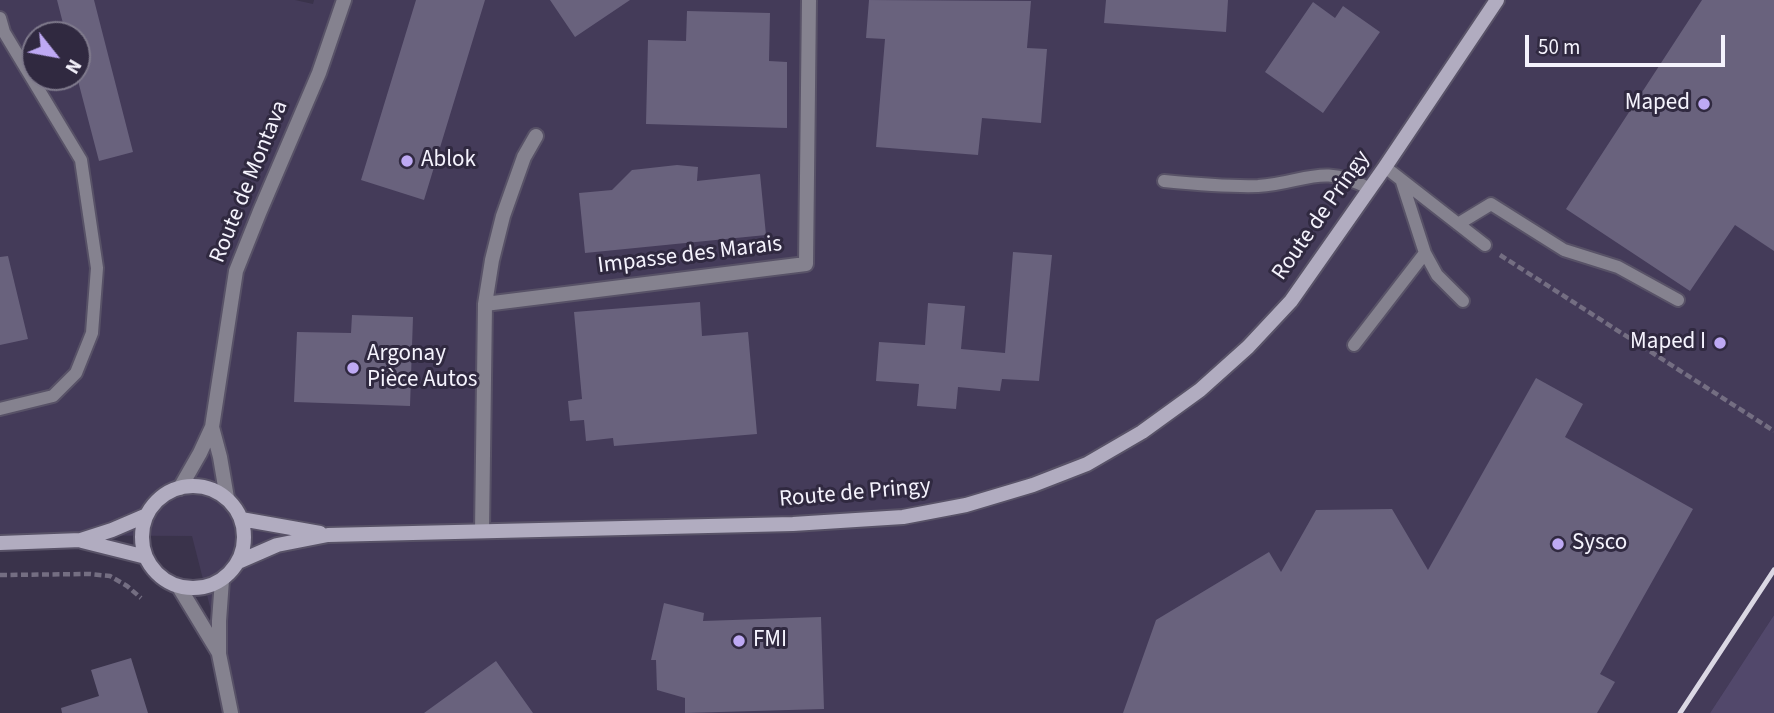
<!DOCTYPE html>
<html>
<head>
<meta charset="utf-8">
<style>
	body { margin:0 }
	#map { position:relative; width:1774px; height:713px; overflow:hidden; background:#3a334b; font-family:"Source Sans 3",sans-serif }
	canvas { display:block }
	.north { position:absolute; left:21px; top:21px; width:70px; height:70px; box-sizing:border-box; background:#302940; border:2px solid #7f7a8c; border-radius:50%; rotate:121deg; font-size:19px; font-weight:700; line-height:28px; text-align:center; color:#f5f3fd }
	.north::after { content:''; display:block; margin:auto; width:24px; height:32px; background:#bea9f4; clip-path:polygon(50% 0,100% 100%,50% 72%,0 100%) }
	.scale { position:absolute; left:1525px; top:35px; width:200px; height:32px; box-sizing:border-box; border:4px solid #f5f3fd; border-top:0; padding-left:9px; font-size:21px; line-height:24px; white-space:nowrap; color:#f5f3fd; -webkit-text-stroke:5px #302940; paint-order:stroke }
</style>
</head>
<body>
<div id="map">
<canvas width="1774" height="713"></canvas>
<div class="north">N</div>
<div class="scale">50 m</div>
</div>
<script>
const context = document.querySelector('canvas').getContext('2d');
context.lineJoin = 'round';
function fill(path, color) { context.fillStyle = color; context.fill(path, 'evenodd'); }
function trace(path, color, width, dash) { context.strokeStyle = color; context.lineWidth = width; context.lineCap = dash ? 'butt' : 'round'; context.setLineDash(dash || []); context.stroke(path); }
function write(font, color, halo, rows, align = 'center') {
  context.font = font + ' "Source Sans 3",sans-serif'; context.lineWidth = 6; context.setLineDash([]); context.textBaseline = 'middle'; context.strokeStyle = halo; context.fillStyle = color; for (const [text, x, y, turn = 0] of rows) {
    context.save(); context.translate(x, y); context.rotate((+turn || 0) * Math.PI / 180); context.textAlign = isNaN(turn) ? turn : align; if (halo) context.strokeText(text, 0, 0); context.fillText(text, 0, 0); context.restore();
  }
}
fill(new Path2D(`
	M0,0H295L313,4L314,0H1774V615L1710,713H237L192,536L0,535ZM35,35H77V77H35Z`), '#443b59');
fill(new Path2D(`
	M1774,615V713H1710Z`), '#52486b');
fill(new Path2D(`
	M57,0H94L133,152L99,161L77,77V35H66Z
	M416,0H485L424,200L361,180Z
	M550,0H630L575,37Z
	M869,0L1031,1L1027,48L1047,49L1041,123L982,118L978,155L876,147L885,39L866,38Z
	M1106,0H1228L1226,32L1104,23Z
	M1702,0H1774V251L1735,225L1690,291L1566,209Z
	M1313,2L1335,18L1343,6L1380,32L1323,113L1265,72Z
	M687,11L770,13L769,61L787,62V128L646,124L648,40L686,41Z
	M677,165L698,167L697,181L760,174L766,235L585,253L579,193L612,190L632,170Z
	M1013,252L1052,255L1039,381L1002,379L1000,391L958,387L956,409L917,406L919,384L876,381L879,342L925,345L928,303L965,306L961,349L1005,353Z
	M8,256L28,339L0,345V257Z
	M700,302L702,336L748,332L757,434L614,446L613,438L586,441L584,420L570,421L568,401L582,399L574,312Z
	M352,315L413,317L410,406L294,402L297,332L351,333Z
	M1536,378L1583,404L1565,437L1693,509L1600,674L1615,682L1597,713H1123L1156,620L1269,552L1281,572L1316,510L1392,509L1428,570Z
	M664,603L704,613L703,621L821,617L824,709L685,713V698L657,690L656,660H651Z
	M131,658L148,713H62L61,708L99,696L91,670Z
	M496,661L533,713H424Z`), '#69627d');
const lane = new Path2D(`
	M0,18L4,32L81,160L97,268L92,333L76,373L53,396L0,409
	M1385,167L1485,245
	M1164,181C1195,184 1226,187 1258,186C1306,183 1321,162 1370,189
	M1402,182L1425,253L1437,275L1463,301
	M1458,224L1491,204L1564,250L1618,267L1678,300
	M1354,345L1425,253`);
const street = new Path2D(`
	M485,304L806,264L809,0
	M212,427L220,457L227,498
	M180,488L200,453L212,427L236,271L260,211L319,73L344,0
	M482,531L485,304L492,260L503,216L524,157L536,136
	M222,580L219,621V654L231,713
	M179,587L219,653`);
const secondary = new Path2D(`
	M142 537a51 51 0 1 1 102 0a51 51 0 1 1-102 0Z
	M241,519L320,533
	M82,541L146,557
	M0,543L81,540L112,530L147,515
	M238,562L277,545L328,535L793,524L903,517L966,505L1033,485L1087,464L1142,432L1200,390L1248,347L1291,301L1385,167L1497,0`);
trace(lane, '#585267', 16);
trace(street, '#585267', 18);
trace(secondary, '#585267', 18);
trace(new Path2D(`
	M1500,255L1774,431
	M0,575L90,574L110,576L127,586L141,598`), '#746e82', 4.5, [7, 3.5]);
trace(lane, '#85828f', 12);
trace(street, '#85828f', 14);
trace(secondary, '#b1acc0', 14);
trace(new Path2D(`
	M1680,713L1774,570`), '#dbd8e4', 5);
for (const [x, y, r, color] of [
	[1704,104,7,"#bea9f4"],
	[407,161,7,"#bea9f4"],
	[1720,343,7,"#bea9f4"],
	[353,368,7,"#bea9f4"],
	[1558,544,7,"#bea9f4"],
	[739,641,7,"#bea9f4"]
]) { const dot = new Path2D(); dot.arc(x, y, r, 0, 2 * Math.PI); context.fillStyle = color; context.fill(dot); trace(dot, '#302940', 2.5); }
write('23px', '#f5f3fd', '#302940', [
	["Maped",1690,104,"right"],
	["Ablok",421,161],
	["Maped I",1706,343,"right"],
	["Argonay",367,355],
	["Pièce Autos",367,381],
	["Sysco",1572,544],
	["FMI",753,641]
], 'left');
write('23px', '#f5f3fd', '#302940', [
	["Route de Montava",250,182,-68],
	["Route de Pringy",1322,216,-55],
	["Impasse des Marais",690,256,-7],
	["Route de Pringy",855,494,-5]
]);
</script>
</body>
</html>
